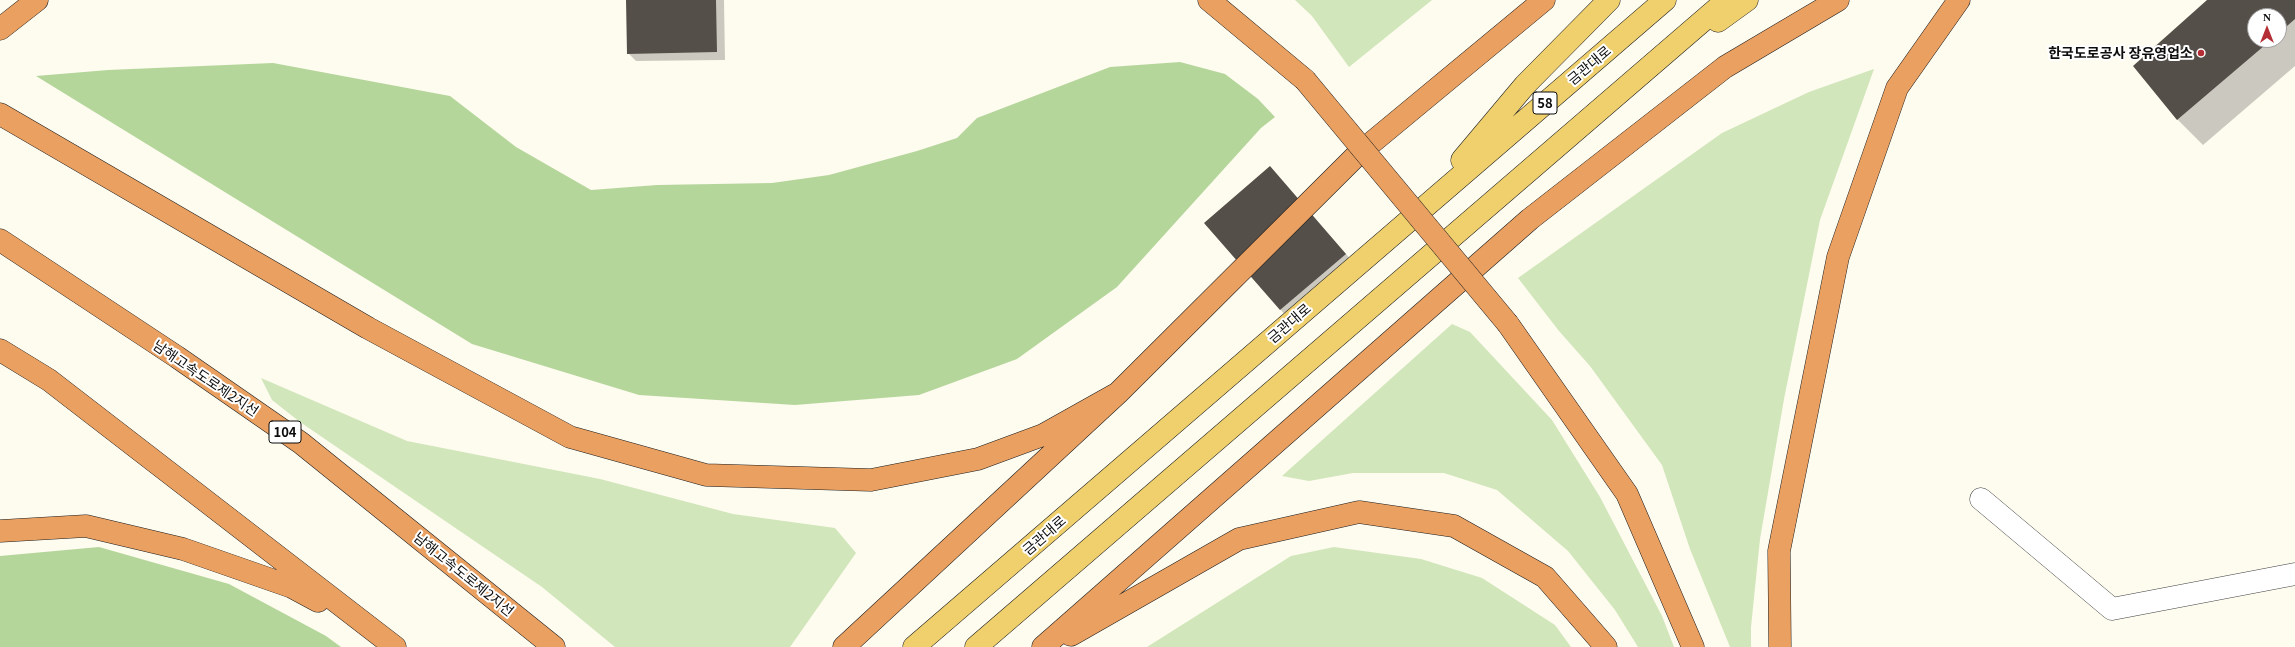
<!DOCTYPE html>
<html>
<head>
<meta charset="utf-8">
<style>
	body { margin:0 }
	#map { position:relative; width:2295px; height:647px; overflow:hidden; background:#fefbef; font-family:Georgia,serif }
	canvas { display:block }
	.north { position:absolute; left:2247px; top:8px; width:40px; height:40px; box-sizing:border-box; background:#fff; border:1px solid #9e9e9e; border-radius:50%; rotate:0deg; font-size:11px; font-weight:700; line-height:16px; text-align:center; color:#0d0d0d }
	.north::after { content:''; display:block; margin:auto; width:14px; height:18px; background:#b42f35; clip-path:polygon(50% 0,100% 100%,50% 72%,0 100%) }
</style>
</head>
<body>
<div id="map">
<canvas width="2295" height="647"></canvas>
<div class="north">N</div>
</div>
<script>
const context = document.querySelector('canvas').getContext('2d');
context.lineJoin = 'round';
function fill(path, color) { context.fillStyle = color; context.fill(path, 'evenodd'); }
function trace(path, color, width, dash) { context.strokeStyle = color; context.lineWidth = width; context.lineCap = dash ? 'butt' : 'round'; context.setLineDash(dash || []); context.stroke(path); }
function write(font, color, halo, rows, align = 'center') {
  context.font = font + ' Georgia,"Noto Sans KR",serif'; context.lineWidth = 4; context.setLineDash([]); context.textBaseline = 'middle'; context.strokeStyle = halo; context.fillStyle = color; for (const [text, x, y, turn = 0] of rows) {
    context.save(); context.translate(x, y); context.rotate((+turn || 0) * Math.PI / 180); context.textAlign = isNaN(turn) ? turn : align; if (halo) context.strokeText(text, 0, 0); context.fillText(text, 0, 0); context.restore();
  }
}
fill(new Path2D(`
	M1295,0H1432L1349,67L1312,16Z
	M1874,69L1820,220L1784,399L1760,539L1751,627V647H1730L1690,549L1662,465L1590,366L1559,331L1518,278L1722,133L1809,92Z
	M1452,324L1470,332L1552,420L1600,497L1662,616L1674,647H1638L1615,610L1568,551L1497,490L1444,473H1353L1309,481L1282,476Z
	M261,378L407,441L600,479L733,514L835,528L856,553L790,647H615L542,587L300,422L272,400Z
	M1334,547L1421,559L1482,578L1555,625L1571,647H1147L1291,556Z`), '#d1e6ba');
fill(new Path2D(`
	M1180,62L1225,74L1258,99L1275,117L1261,128L1117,287L1017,359L919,395L795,405L639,395L472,344L36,76L108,70L273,63L450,96L516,147L591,190L657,185L772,183L829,175L917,151L957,138L977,118L1110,67Z
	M99,547L229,584L326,636L341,647H0V556Z`), '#b5d69b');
fill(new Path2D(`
	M627,0H724L725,60L636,61L628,53Z
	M2209,0H2295V66L2203,145L2177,119ZM2255,16H2279V40H2255Z
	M1277,176L1353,262L1288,318L1205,224Z`), '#0003');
fill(new Path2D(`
	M626,0H716L717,52L627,54Z
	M2207,0H2295V19L2279,33V16H2255V40H2271L2177,120L2133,66Z
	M1270,166L1346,254L1280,310L1204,223Z`), '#554f4a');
const minor = new Path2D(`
	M1981,499L2112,609L2295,574`);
const major = new Path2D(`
	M1718,21L1747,0
	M1462,160L1525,85L1609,0
	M914,647L1665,0
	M976,647L1727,0`);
const highway = new Path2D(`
	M1209,0L1305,80
	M0,29L37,0
	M0,114L368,328L570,437L706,475L871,480L978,459L1043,435L1118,393
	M0,240L177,357L301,443L554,647
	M1508,324L1627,494L1693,647
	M0,350L49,380L395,647
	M0,531L86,526L183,549L292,587L318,601
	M1071,635L1239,539L1359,512L1454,526L1545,577L1606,647
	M844,647L1118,393L1358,154L1544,0
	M1043,647L1530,219L1725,67L1838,0
	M1780,647L1779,551L1838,257L1897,88L1959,0`);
trace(minor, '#404040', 23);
trace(major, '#1e1e1e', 23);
trace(highway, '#1e1e1e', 23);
trace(minor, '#fff', 22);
trace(major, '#efd06d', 22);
trace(highway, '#eaa060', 22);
const highwayBridge = new Path2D(`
	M1305,80L1508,324`);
trace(highwayBridge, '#1e1e1e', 23, []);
trace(highwayBridge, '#eaa060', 22);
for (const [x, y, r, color] of [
	[2201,53,4,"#b42f35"]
]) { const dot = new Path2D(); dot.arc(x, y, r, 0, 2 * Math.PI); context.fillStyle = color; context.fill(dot); trace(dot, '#fff', 1.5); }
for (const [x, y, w] of [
	[1545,103,24],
	[285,432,32]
]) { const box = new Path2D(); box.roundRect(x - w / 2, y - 11, w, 22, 3); context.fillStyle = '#fff'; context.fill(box); trace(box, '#0d0d0d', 1); }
write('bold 13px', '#0d0d0d', null, [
	["58",1545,103],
	["104",285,432]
]);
write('bold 14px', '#0d0d0d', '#fff', [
	["한국도로공사 장유영업소",2193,53]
], 'right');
write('14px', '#0d0d0d', '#fff', [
	["금관대로",1589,65,-40],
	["금관대로",1289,323,-41],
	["남해고속도로제2지선",206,378,34],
	["금관대로",1044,535,-41],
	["남해고속도로제2지선",464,574,39]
]);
</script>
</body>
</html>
